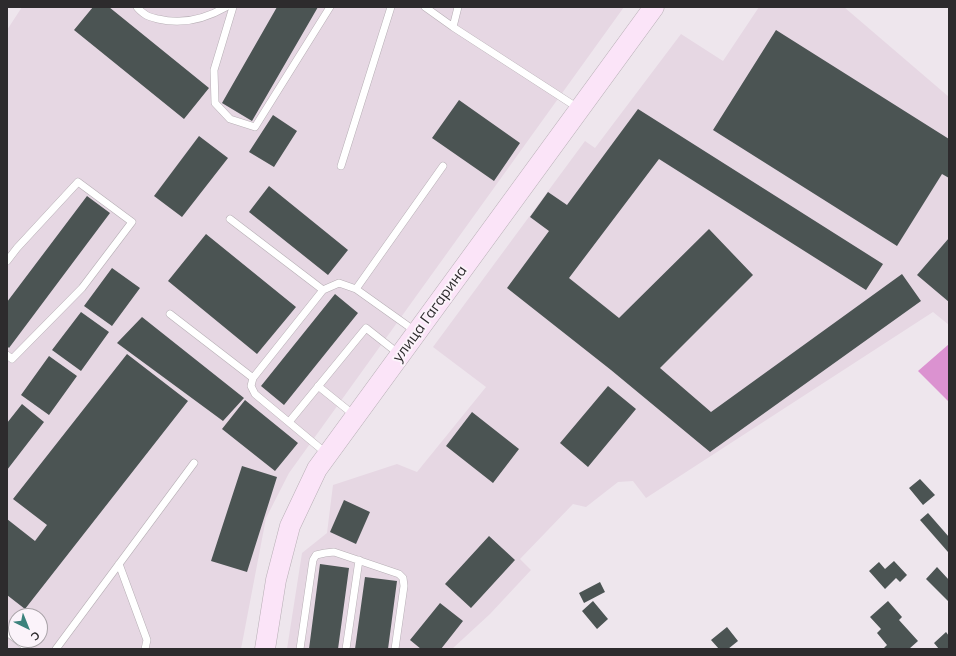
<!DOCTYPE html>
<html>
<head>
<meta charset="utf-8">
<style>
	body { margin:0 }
	#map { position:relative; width:956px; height:656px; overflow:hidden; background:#eee6ed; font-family:Mulish,sans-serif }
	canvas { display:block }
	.frame { position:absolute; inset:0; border:8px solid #2d2b2d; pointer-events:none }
	.north { position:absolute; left:8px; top:608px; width:40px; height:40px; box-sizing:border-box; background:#fbf3fa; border:1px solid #a9a3a8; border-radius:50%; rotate:137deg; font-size:11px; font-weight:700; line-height:16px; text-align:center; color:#2d2b2d }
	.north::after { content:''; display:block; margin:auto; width:14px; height:18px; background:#3b827c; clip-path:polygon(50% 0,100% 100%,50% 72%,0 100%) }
</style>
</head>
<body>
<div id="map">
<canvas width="956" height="656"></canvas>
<div class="frame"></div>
<div class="north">С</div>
</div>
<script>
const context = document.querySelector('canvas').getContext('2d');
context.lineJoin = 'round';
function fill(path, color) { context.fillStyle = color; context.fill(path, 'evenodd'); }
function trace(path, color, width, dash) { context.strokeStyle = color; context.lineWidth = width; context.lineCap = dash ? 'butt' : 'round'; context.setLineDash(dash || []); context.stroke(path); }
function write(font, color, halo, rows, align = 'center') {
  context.font = font + ' Mulish,sans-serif'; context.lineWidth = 4; context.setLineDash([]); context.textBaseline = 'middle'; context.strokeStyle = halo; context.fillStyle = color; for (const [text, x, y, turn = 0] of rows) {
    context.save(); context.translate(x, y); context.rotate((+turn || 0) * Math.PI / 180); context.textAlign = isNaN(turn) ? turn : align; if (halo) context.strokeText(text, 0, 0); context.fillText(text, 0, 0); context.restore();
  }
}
fill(new Path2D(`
	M22,7H624L289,473L266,518L241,649H7V30ZM16,616H40V640H16Z
	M759,7H844L949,97V325L933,312L646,498L633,481L618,482L586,507L573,504L520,559L531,570L490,614L452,649H287L302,553L327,533L333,485L397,464L417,472L486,387L433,347L585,141L595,148L681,34L723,61Z`), '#e6d7e3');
fill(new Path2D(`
	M949,344V402L918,371Z`), '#db92d0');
fill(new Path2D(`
	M93,7H109L209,88L184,119L74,30Z
	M277,7H318L252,121L222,103Z
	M776,30L949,139V178L942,174L897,246L713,130Z
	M459,100L520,143L494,181L432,138Z
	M638,109L883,264L866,290L659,159L569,278L619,318L709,229L753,275L660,368L711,412L902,274L921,301L710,452L611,370L507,288L549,231L530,217L548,192L567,205Z
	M273,115L297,131L274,167L249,152Z
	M199,136L228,158L182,217L154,196Z
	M269,186L348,250L328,275L249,212Z
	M87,196L110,213L9,348L7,346V302Z
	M206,234L296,307L257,354L168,281Z
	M949,238V302L917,275Z
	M112,268L140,288L112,326L84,306Z
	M335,294L358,313L284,405L261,386Z
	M81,312L109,332L81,371L52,350Z
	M142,317L244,398L223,421L117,343Z
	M127,354L188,401L25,609L7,595V519L35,541L47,525L13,499Z
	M49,356L77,376L49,415L21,395Z
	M608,386L636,409L588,467L560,443Z
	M245,400L298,443L275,471L222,429Z
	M22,404L44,422L7,470V423Z
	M472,412L519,449L493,483L446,446Z
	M242,466L277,477L247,572L211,561Z
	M920,479L935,495L923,505L909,488Z
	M344,500L370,512L356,544L330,532Z
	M928,513L949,537V550L948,552L920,520Z
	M489,536L515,560L471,608L445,584Z
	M894,561L907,575L900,582L896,578L885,589L869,571L879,562L885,569Z
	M320,564L349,568L338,649H309Z
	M937,567L949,580V602L926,579Z
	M365,577L397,581L388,649H355Z
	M600,582L605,592L584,603L579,593Z
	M593,601L608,619L597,629L582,611Z
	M888,601L902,617L899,620L918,641L909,649H883L887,645L877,633L881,629L870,617Z
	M440,603L463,621L441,649H421L410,640Z
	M727,627L738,641L728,649H719L711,640Z
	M946,632L949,636V649H939L934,643Z`), '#4b5453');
const lane = new Path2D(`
	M137,7C139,10 143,13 146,15C149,17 154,18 158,19C182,25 205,19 226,7
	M233,7L214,70L215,103L230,119L255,127L330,7
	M425,7L453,27
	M458,7L453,27L578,108
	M341,166L391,7
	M230,219L323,290
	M7,261L17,248L78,182L132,222L82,288L12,359L7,355
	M356,289L443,166
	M170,314L253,378
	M318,386L354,415
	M289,422L366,328L399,354
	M327,454L255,394L251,386L253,378L323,290L339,283L356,289L415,331
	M119,564L147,640L145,649
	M7,632L16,639
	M17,640L28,649
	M56,649L194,463
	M300,649L313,560L316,555L325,553L334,552L399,574L403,578L404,586L395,649
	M346,649L359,560`);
const secondary = new Path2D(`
	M265,649L276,580L290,526L317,469L654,7`);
trace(lane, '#b7afb5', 8);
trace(secondary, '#b7afb5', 21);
trace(lane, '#fff', 7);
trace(secondary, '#fbe4f8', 20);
write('15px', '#2d2b2d', '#fbf3fa', [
	["улица Гагарина",430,314,-54]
]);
</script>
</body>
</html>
